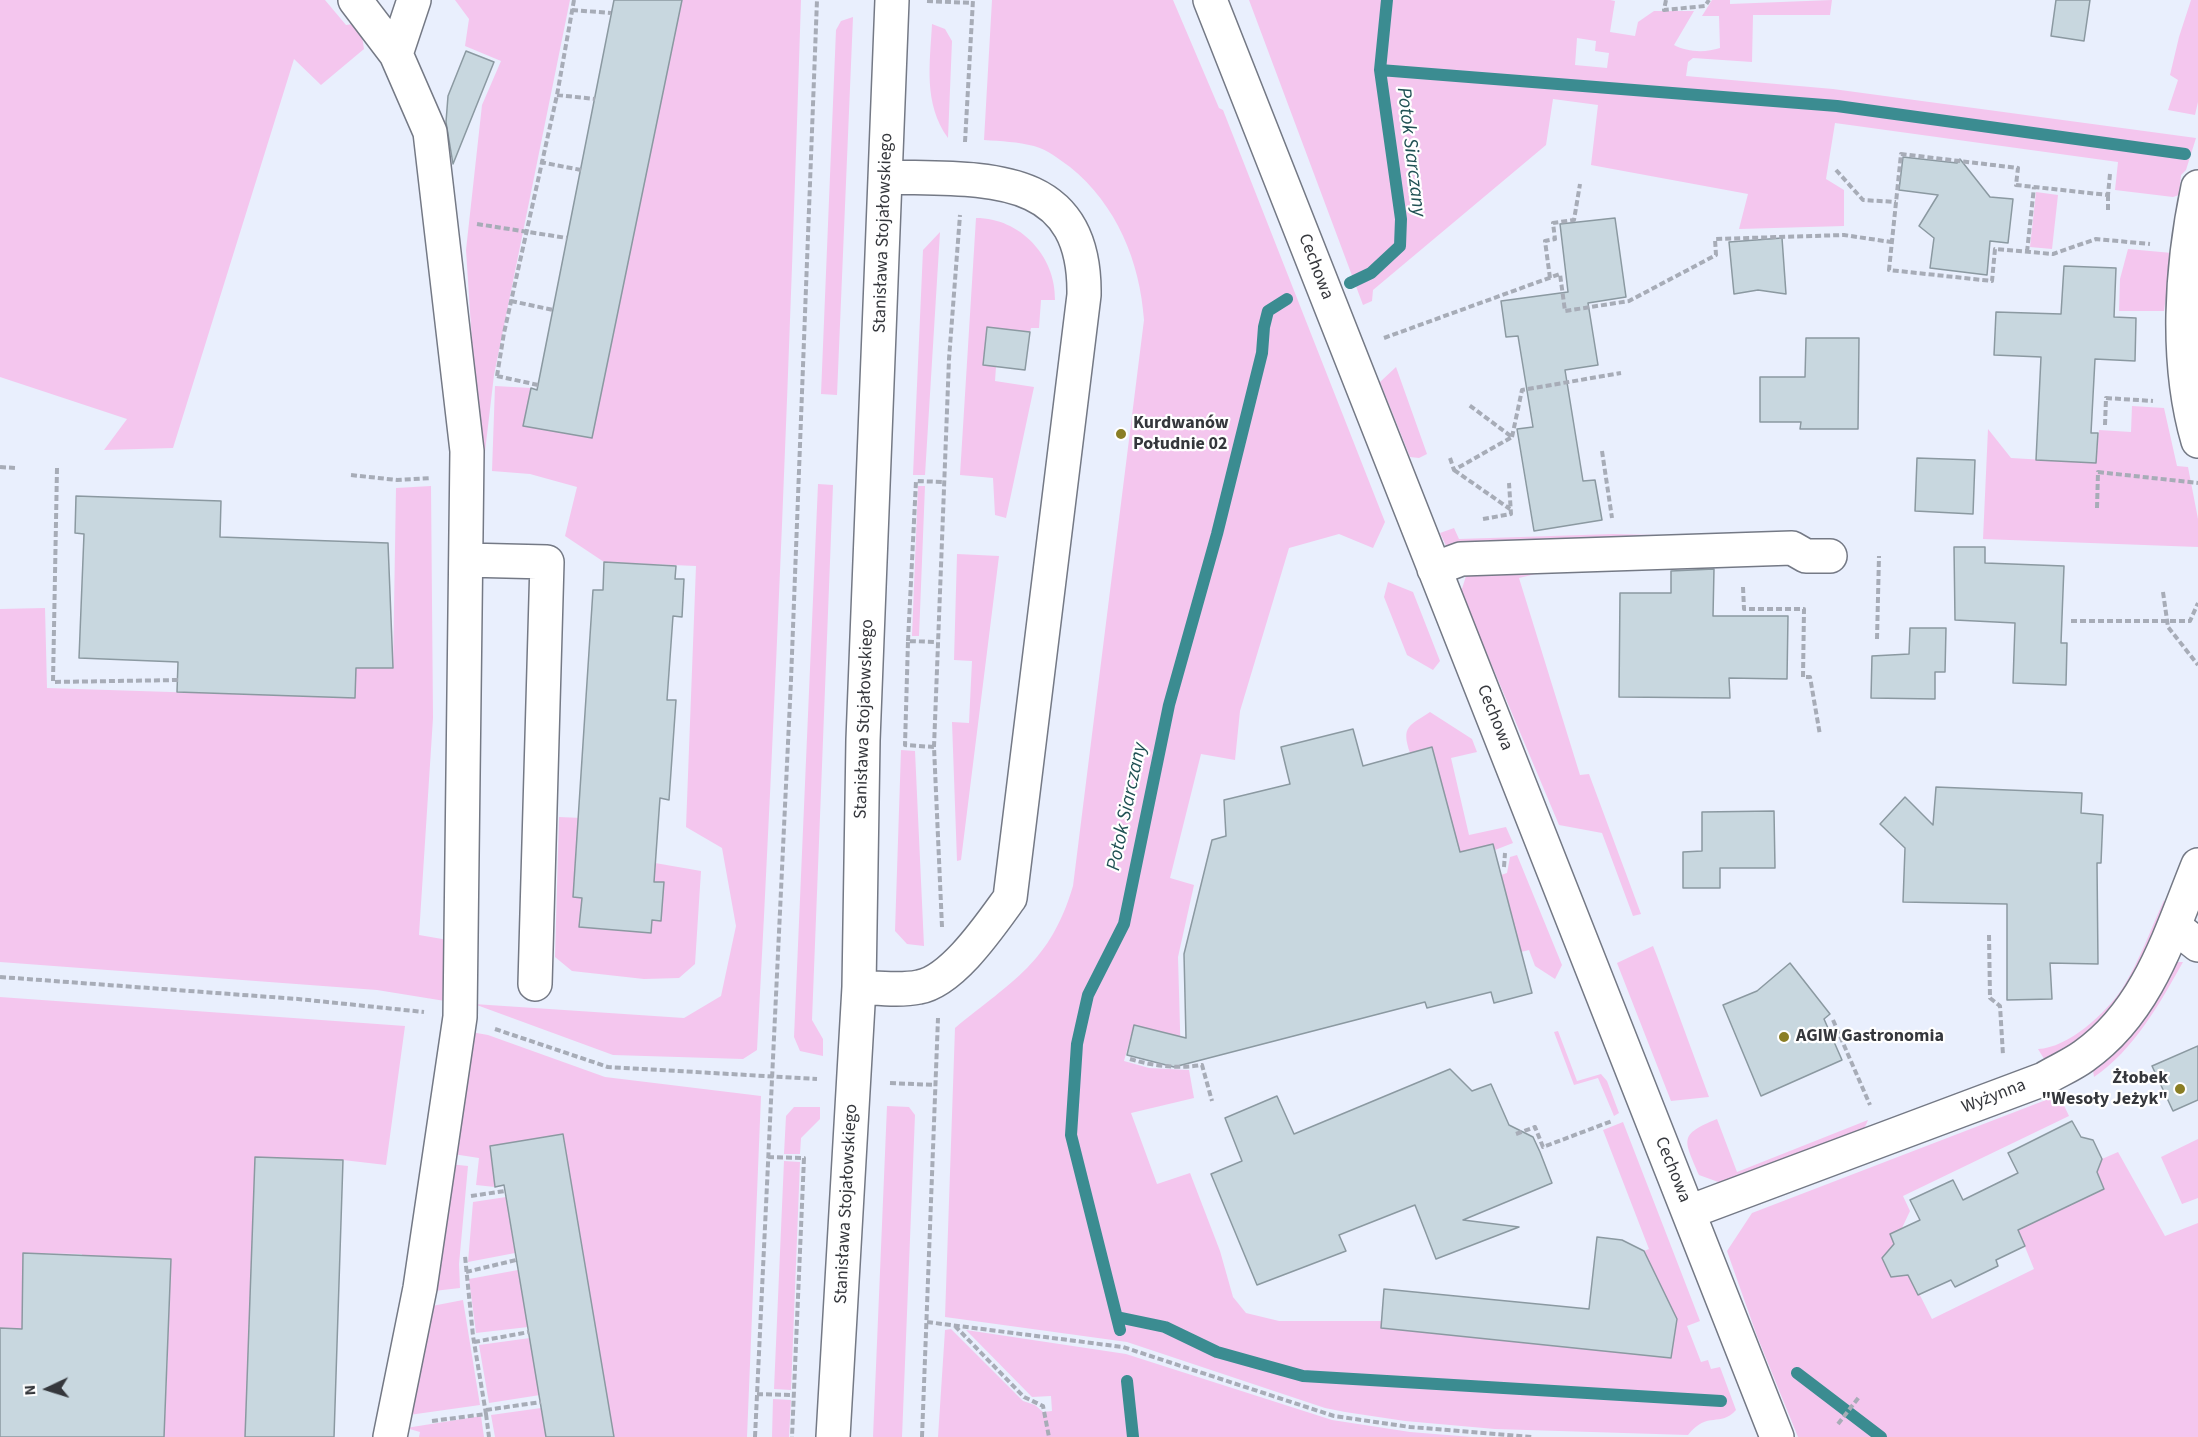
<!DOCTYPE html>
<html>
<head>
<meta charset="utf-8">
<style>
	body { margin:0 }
	#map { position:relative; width:2198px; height:1437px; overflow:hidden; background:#e9effd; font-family:"Source Sans 3",sans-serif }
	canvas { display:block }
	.north { position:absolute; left:18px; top:1359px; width:60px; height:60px; -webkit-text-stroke:4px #fff; paint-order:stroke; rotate:266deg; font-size:16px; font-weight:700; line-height:24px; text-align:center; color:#35373c }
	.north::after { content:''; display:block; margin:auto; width:21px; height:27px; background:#35373c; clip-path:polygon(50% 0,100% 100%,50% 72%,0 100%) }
</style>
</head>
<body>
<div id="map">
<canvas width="2198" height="1437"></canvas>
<div class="north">N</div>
</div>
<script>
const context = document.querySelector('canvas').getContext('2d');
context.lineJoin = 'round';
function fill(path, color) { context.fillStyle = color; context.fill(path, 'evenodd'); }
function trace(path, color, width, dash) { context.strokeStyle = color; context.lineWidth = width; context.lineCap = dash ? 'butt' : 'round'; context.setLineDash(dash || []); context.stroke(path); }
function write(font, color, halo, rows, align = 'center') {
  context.font = font + ' "Source Sans 3",sans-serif'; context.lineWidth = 4.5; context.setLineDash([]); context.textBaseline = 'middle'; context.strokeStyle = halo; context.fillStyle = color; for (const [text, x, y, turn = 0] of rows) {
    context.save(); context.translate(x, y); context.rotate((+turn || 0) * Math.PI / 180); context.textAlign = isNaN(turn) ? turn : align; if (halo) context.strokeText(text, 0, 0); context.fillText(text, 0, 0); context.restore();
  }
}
fill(new Path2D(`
	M0,0H325L346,25L360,23L364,49L321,85L294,59L173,448L104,450L127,419L0,377Z
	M455,0H570L494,375L484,460L474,373L466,250L482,105L501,61L465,46L469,19Z
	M682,0H801C790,350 776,700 757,1050L743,1059L613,1055L474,1004L684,1018L721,996L736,926L722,848L686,827L696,566L604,562L565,536L577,487L530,474L492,471L495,386L531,388L523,425L592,437Z
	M992,0H1173L1219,108L1223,110L1385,522L1373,548L1339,534L1289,548L1240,711L1235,760L1201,754L1170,878L1194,885L1178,957L1181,1063L1148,1060L1155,1030L1134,1025L1124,1061L1149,1068L1189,1070L1194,1098L1131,1113L1157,1184L1190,1173L1220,1251L1233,1297L1246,1313L1279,1321H1381V1328L1671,1358L1677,1319L1644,1251L1649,1249L1603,1130L1623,1122L1700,1321L1687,1326L1701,1362L1708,1360L1711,1369L1720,1367L1736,1410C1720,1428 1708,1410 1688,1435L1495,1429L1405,1421L1345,1412L1325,1408L1127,1342L945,1317L955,1028C1013,980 1050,963 1073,886L1144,320C1140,262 1117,205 1070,167C1059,159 1048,150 1034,146C1018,142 1001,141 984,140Z
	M1249,0H1610L1615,1L1610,32L1635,36L1638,22L1654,11H1694L1674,45C1687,52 1705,53 1720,48L1719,16H1702L1712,0H1730V4L1832,0L1830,15H1753L1752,62L1693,58L1688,62L1686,76L1833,89L2196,138L2186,170L2181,175L2179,195L2173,197L2115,190L2118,162L1835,123L1826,179L1844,190V226L1739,229L1748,194L1591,165L1598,105L1553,99L1546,145L1373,290L1372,301L1363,305ZM1577,38L1596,41L1595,51L1609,53L1607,68L1575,65Z
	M2191,0H2198V102L2195,115L2168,110L2178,80L2170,75L2179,37Z
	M853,17L837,395L821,394L836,30L841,21Z
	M932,24L945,29L952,41L948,138C923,103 930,64 932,24Z
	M2036,192L2058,195L2052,249L2030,247Z
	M976,218C1020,218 1056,256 1055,300H1041L1039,328H1031L1030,332L987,327L983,365L996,367L995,381L1034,387L1006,518L995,515L993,478L960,475Z
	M940,232L925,475H913L923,250Z
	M2128,249L2172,253L2164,311H2119L2120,279Z
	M1396,367L1427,454L1419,458L1410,457L1380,382Z
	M2132,406L2164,408L2177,466L2188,467L2198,519V547L1983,539L1988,429L2011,458L2096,463L2099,430L2131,432Z
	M818,484L833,485L812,1020L823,1039V1056L800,1051L794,1037Z
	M431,486L433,718L419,935L448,940L445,1001L377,990L0,962V609L45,608L47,688L355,698L356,668H393L396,488Z
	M918,486H925L919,636H912Z
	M1454,528L1459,539L1613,534L1703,536L1447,548L1440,533Z
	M957,554L999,556L961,860L957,861L952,722L969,723L972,661L954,660Z
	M1564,567L1519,578L1580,775L1589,774L1641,914L1633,916L1602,833L1559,825L1461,592L1466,576L1511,568Z
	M1388,582L1413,592L1440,661L1433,670L1407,655L1384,597Z
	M1430,712L1472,739L1477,752L1451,758L1469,835L1506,827L1513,843L1495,850L1493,844L1460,852L1432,747L1410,753C1401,726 1409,726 1430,712Z
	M901,750L915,751L924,946L907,944L895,931Z
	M559,817L582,818L573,897L582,898L580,927L651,933L652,918L661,920L664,883L654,884L655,863L701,871L695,964L679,978L644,979L572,971L555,957Z
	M1517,855L1562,965L1555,979L1535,966L1529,950L1521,952L1501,875L1507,873L1510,857Z
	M2164,900L2166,907L2126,991L2089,1035L2046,1062L2038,1049C2068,1048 2106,1013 2122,989C2139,962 2151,929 2164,900Z
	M1653,946L1657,956L1709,1097L1671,1101L1617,963Z
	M2177,962H2183C2160,1003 2134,1050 2094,1077L2093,1070C2132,1042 2155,1003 2177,962Z
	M0,997L405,1026L386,1165L343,1160L255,1157L245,1437H164L168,1352L161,1351V1339H168L171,1259L115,1257L80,1332L82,1254L23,1253L22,1329L0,1328Z
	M1558,1031L1577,1081L1601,1074L1607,1081L1619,1113L1614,1116L1598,1078L1574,1085L1554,1032Z
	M471,1032L488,1035L605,1077L761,1096L747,1437H614L490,1146L495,1187L476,1185L479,1158L453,1154Z
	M2059,1095L2069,1116L1903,1196L1910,1211L1902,1228L1890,1234L1894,1244L1932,1319L2034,1269L2018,1230L2104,1189L2097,1172L2102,1159L2118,1152L2165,1236L2198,1223V1437H1798L1757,1336L1727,1251L1752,1213Z
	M887,1106L909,1107L915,1115L902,1437H873Z
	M794,1107H820V1119L801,1138L800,1154H784L786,1116Z
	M1717,1119L1737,1172L1868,1120L1861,1136L1721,1183L1699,1175C1684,1139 1678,1135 1717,1119Z
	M2198,1139V1198L2182,1204L2161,1157Z
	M784,1161L800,1162L791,1390L774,1389Z
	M449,1164L468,1166L459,1264L460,1288L434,1291Z
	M506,1197L515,1253L468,1262L473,1202Z
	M518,1270L528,1327L476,1333L469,1279Z
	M463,1300L480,1405L409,1415L432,1306Z
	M951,1329L1023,1401L1035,1405L1043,1412L1052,1411L1051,1396L1032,1397L966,1330L1126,1354L1332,1420L1410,1432L1472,1437H938L945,1330Z
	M530,1338L540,1395L489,1403L479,1345Z
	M773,1399L791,1400L789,1437H772Z
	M541,1408L546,1437H495L491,1415Z
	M481,1416L484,1437H419L420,1432L406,1428Z`), '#f4c6ee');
trace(new Path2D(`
	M1380,70L1837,106L2185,154
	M1350,283L1371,273L1400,246L1401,219L1380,70L1387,0
	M1117,1317L1165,1327L1217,1352L1303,1376L1721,1401
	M1120,1330L1071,1135L1077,1044L1088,995L1124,924L1169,705L1217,534L1262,353L1264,327L1268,311L1287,299
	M1797,1373L1881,1437
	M1127,1381L1133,1437`), '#3b8c91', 12);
const building = new Path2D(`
	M614,0H682L592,438L523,426L531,388L537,390Z
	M2056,0H2090L2084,41L2051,36Z
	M466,51L494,62L453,164L446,122L448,96Z
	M1903,157L1957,163L1960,159L1990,197L2013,199L2008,243L1990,241L1987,275L1930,268L1934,238L1919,226L1938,195L1899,190Z
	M1615,218L1626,297L1588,303L1598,365L1565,370L1583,481L1595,480L1602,520L1534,531L1517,429L1533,427L1518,336L1506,337L1501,301L1568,292L1560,224Z
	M1782,238L1786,294L1758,290L1734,294L1729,242Z
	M2064,266L2116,268L2114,317L2136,318L2135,361L2095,359L2091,433H2098L2096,463L2036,460L2041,357L1994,355L1996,312L2061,314Z
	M987,327L1030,332L1025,370L983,365Z
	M1806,338H1859L1858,429H1800L1801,422H1760V377H1805Z
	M1917,458L1975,460L1973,514L1915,511Z
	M76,496L221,501L220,537L388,543L393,668H356L355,698L177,692L178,662L79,658L84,534L75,533Z
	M1954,547H1985V563L2064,566L2061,643H2067L2066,685L2013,683L2015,623L1955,620Z
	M604,562L676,566L675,579H684L682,617L673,616L667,700H676L669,800L660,798L654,882H664L661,921L652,920L651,933L579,927L582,898L573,897L593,590H603Z
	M1714,569L1713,616H1788L1787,679L1729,678L1730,698L1619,697L1620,593H1671V571Z
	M1910,628H1946L1945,672H1935V699L1871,698L1872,656L1909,654Z
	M1353,729L1363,766L1432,747L1460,852L1493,844L1532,993L1494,1003L1491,992L1427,1008L1425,1002L1174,1067L1127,1055L1134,1025L1186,1038L1184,954L1212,840L1226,836L1224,800L1290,784L1281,747Z
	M1936,787L2082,793L2081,813L2103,815L2101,863H2097L2098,964L2050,963L2052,999L2007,1000V904L1903,902L1905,848L1880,824L1905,797L1933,825Z
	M1774,811L1775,868H1720V888H1683V852L1702,851V812Z
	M1790,963L1830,1014L1824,1019L1842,1060L1761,1096L1723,1005L1757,991Z
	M2198,1046V1100L2173,1111L2152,1066Z
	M1450,1069L1472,1091L1491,1084L1509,1125L1533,1137L1540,1152L1552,1183L1463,1220L1519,1227L1436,1259L1415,1205L1339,1235L1346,1251L1257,1285L1211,1174L1242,1161L1225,1118L1277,1096L1294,1134Z
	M2072,1121L2081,1137L2093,1140L2102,1159L2097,1172L2104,1189L2018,1230L2025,1246L1996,1260L1998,1266L1955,1287L1951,1280L1918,1295L1908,1275L1891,1277L1882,1258L1894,1244L1890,1234L1920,1220L1910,1200L1953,1180L1963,1200L2018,1173L2008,1153Z
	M563,1134L614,1437H546L504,1185L495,1187L490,1146Z
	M255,1157L343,1160L334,1437H245Z
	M1597,1237L1622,1240L1644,1251L1677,1319L1671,1358L1381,1328L1384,1289L1589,1309Z
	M23,1253L171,1259L164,1437H0V1328L22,1329Z`);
fill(building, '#c8d7df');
trace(building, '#8b99a1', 1.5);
const minor = new Path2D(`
	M355,0L396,54L430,132L467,451L460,1017L420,1288L390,1437
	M1210,0L1777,1437
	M396,54L414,0
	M2198,187C2181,268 2175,362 2198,441
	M466,560L547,562L535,984
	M1434,569L1461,559L1792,548L1806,556H1830
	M2174,926L2198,945
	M859,987C878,988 900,991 919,987C953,981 991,924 1010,898L1084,295C1086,168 981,180 887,177
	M1689,1212L2044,1079C2057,1071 2072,1065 2084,1056C2148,1011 2170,934 2198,865
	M833,1437L859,987L863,740L892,0`);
trace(minor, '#747985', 36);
trace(new Path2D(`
	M1666,0L1664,10L1705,6L1709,0
	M927,1L973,3
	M572,10L611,13
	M557,95L595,99
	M965,142L973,0
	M540,162L581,170
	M1836,170L1863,200L1896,202
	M2110,174L2108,195L2016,185L2018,168L1901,154L1889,270L1992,281L1995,249L2053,254L2096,239L2150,244
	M2108,210V195
	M477,224L567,238
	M2027,252L2034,187
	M1550,278L1545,241L1555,239L1553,223L1574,220L1580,184
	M511,301L553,310
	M1384,338L1560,274L1565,311L1629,301L1716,255L1715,239L1844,235L1891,242
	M497,376L504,333L557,95L574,0
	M497,376L538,385
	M2105,425L2106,398L2153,401
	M1512,437L1522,390L1621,373
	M1602,451L1612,518
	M1450,458L1454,470L1512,437L1469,405
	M0,467L15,468
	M57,468L53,682L178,680
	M1454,470L1510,509
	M351,475L397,480L431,478
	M2097,508L2098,472L2198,483
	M1483,519L1511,514L1509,483
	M1743,587L1744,609H1804L1803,677H1810L1820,735
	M2163,592L2168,627L2198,665
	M2071,621H2190L2198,603
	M1877,639L1879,556
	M908,641L916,481L944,482
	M934,747L905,745L908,641L937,642
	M1504,867L1505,853
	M942,927L934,747L949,359L960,215
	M1989,935L1990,998L2000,1006L2003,1055
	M0,977L298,999L424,1012
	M1833,1020L1870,1105
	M495,1029L608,1067L817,1079
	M1130,1059C1153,1066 1178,1069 1202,1065L1212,1101
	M890,1083L935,1085
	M1516,1134L1535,1127L1543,1147L1612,1121
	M768,1157L804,1158L792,1437
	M471,1196L505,1191
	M466,1272L516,1260
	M927,1322L1123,1347L1334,1416L1410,1427L1532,1437
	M955,1326L1024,1397L1043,1406L1049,1437
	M474,1342L529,1332
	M757,1394L794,1395
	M486,1410L541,1402
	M486,1414L489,1437
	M432,1421L486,1414L473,1336L465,1256
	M1838,1424L1859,1397
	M755,1437L791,680L817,0
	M922,1437L938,1018`), '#a7acb7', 4, [6, 3]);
trace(minor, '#fff', 33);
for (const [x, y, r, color] of [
	[1121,434,6,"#8a7e25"],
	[1784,1037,6,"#8a7e25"],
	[2180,1089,6,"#8a7e25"]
]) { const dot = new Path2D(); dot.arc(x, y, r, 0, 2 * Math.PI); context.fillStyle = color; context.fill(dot); trace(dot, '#fff', 2); }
write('18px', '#35373c', '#fff', [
	["Stanisława Stojałowskiego",884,233,-88],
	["Cechowa",1315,267,69],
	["Cechowa",1494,718,68],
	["Stanisława Stojałowskiego",865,719,-88],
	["Wyżynna",1994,1097,-21],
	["Cechowa",1672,1170,68],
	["Stanisława Stojałowskiego",847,1204,-87]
]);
write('bold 18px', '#35373c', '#fff', [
	["Kurdwanów",1133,424],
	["Południe 02",1133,445],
	["AGIW Gastronomia",1796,1037],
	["Żłobek",2168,1079,"right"],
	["\"Wesoły Jeżyk\"",2168,1100,"right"]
], 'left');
write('italic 20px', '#205154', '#fff', [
	["Potok Siarczany",1410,152,83],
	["Potok Siarczany",1128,807,-78]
]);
</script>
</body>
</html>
